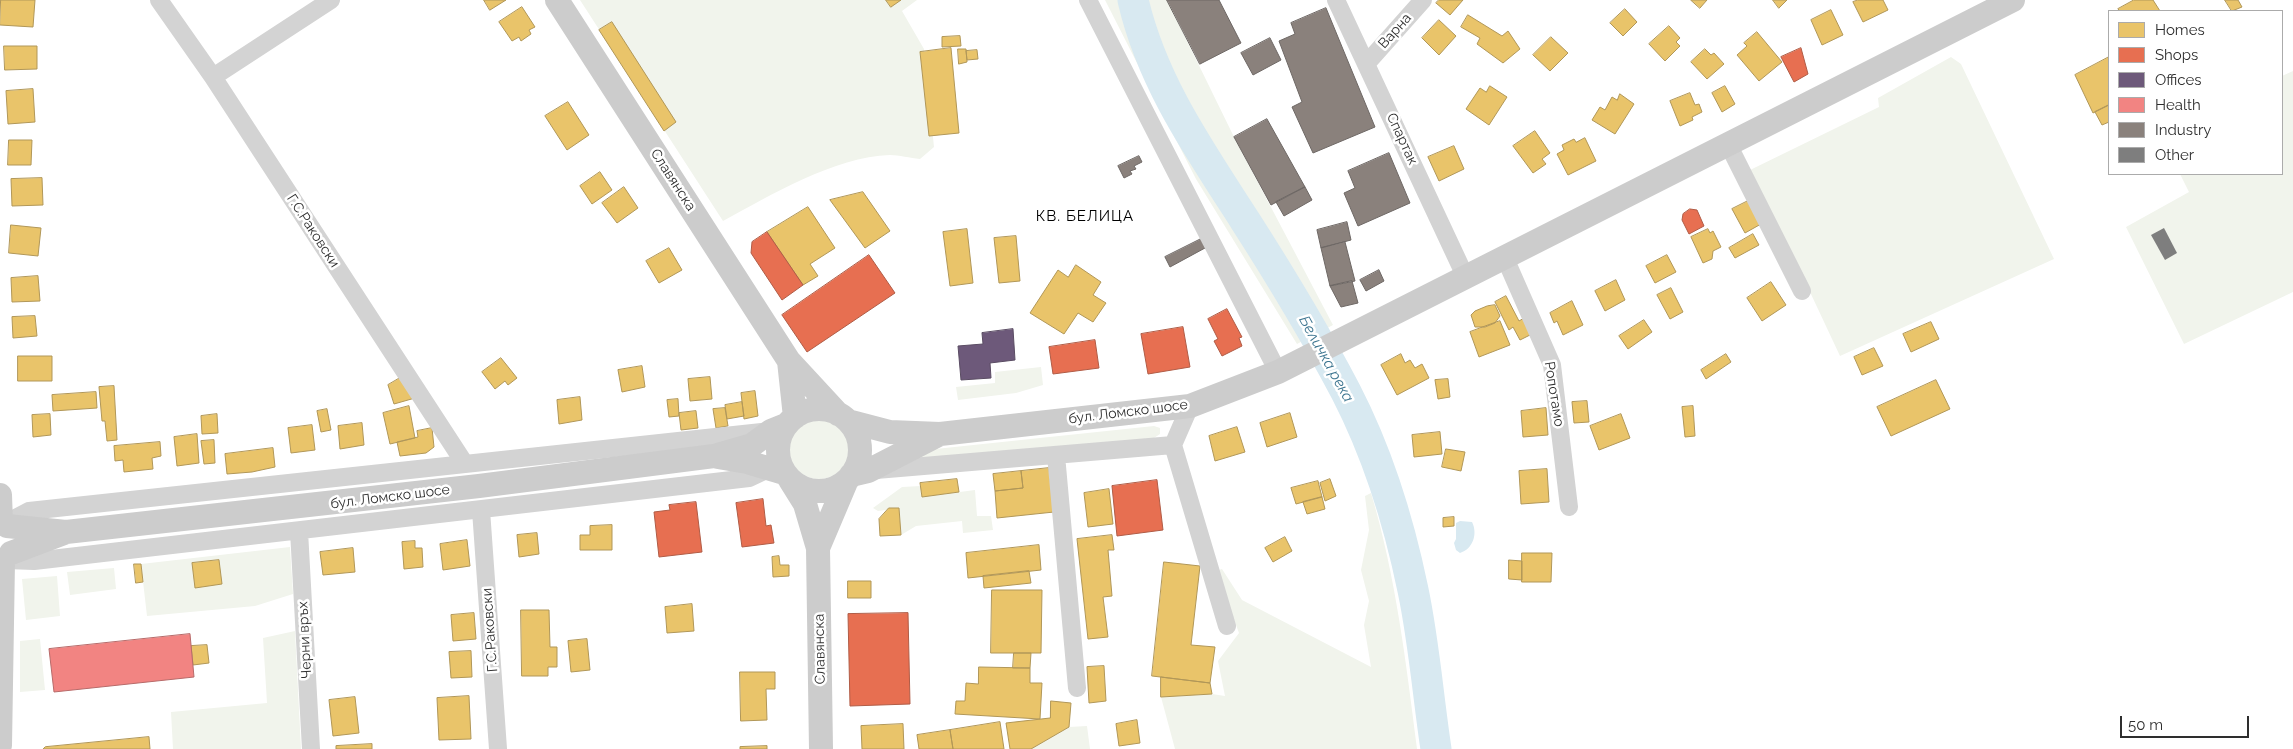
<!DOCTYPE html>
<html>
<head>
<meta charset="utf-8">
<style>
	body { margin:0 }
	#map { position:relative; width:2293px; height:749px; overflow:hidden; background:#fff; font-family:Raleway,sans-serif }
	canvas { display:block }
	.legend { position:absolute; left:2108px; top:10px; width:175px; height:165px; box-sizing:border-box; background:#fff; border:1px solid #ababab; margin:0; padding:6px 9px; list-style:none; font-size:15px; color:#2e2e2e }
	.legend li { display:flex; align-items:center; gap:10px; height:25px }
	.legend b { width:25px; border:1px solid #ababab }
	.scale { position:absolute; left:2120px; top:716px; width:129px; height:22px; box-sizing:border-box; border:2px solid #2e2e2e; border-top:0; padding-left:6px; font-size:15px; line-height:18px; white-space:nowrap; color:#2e2e2e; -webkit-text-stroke:4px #fff; paint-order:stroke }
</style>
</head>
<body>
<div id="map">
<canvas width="2293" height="749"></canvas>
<ul class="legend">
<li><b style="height:14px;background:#e9c46a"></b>Homes</li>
<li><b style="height:14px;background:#e76f51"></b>Shops</li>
<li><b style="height:14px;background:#6d597a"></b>Offices</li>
<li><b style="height:14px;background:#f28482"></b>Health</li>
<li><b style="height:14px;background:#8a817c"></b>Industry</li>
<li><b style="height:14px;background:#7e7e7e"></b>Other</li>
</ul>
<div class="scale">50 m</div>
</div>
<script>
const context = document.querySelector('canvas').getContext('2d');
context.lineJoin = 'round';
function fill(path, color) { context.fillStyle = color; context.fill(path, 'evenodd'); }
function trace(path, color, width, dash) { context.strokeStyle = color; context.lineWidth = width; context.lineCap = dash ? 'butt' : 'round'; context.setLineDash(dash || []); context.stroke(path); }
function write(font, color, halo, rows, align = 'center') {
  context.font = font + ' Raleway,sans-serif'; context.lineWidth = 5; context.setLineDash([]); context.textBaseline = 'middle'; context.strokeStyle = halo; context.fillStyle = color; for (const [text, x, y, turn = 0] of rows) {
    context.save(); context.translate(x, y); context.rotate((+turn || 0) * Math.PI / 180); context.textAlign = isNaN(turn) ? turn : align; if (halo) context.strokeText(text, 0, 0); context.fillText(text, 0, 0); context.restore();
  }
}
fill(new Path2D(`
	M580,0H917L902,11L924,49L934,147L920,159C910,158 899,155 890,155C834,157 771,195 723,221Z
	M1105,0H1167L1234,137L1333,325L1297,344L1196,179Z
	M1951,57L1961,64L2054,259L1840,356L1810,292L1748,171L1879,107L1878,98Z
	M2293,71V292L2184,344L2126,227L2189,192L2180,174H2282V76Z
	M1041,367L1043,385L1016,393L958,400L956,387L995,383V372Z
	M789 449a30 30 0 1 1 60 0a30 30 0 1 1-60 0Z
	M1154,426L1160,428V434L1154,438L930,461L911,458L926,450Z
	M921,486L922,497L975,490L977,516H991L993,530L963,533L962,521L916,526L901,535L899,508L878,511L873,508L902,487Z
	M1371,493C1396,577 1406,663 1417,749H1175L1161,697L1212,694L1225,696L1218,661L1239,633L1216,571L1222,569L1242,600L1371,667L1364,625L1369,601L1361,570L1369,530L1365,496Z
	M290,547L293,594L255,606L147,616L141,564Z
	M114,568L116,589L70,595L67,572Z
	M57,576L60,616L26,620L22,579Z
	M295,631L301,749H173L171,712L267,703L263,638Z
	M40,639L45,690L20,692V641Z
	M1087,726L1090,749H1031L1069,727Z`), '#f1f4ec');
fill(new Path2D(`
	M1460,521L1472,522C1478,534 1473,549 1460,553L1456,550L1454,543L1456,539V523Z`), '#d8e9f1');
const homes = new Path2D(`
	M1,0H35L33,27L0,25Z
	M484,0H506L490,10Z
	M886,0H901L891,7Z
	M1439,0H1463L1450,15L1436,3Z
	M1691,0H1707L1700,8Z
	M1773,0H1787L1779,8Z
	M1858,0H1883L1888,10L1863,22L1853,2Z
	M2134,0H2153L2160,11H2120L2118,9Z
	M2225,0H2238L2242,7L2232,11Z
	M522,7L535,27L529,30L531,34L521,41L519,37L512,41L499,22Z
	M1625,9L1637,22L1623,36L1610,23Z
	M1831,10L1843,35L1822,45L1811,20Z
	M1468,15L1502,36L1508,31L1520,49L1503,63L1477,44L1480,38L1461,27Z
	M1439,20L1456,36L1439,55L1422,38Z
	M612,22L676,122L664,131L599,30Z
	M1669,26L1680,38L1676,42L1680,46L1665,61L1649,44Z
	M1757,32L1782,62L1759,81L1737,55L1747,46L1744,43Z
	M960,36L961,46L942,47V37Z
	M1551,37L1568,53L1550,71L1533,55Z
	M4,46H37V69L5,70Z
	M951,48L959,133L929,136L920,52Z
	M958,49H966L967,62L959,64Z
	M1705,49L1711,55L1714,53L1724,64L1707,79L1691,62Z
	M977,50L978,59L967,60L966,51Z
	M2109,57V105L2093,113L2075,75Z
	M1490,86L1507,97L1489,125L1466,109L1480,88L1486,92Z
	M1725,86L1735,104L1722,112L1712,93Z
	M33,89L35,122L8,124L6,91Z
	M1690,93L1695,105L1699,104L1702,112L1692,117L1693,120L1680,126L1670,101Z
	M1620,94L1634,104L1615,134L1592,120L1600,107L1605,110L1612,97L1617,100Z
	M568,102L589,135L567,150L545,116Z
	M2109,105V122L2102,125L2095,112Z
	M1535,131L1550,153L1542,159L1546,164L1533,173L1513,146Z
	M1585,138L1596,161L1568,175L1557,154L1564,150L1562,145L1574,139L1576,142Z
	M9,140H32L31,165H8Z
	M1454,146L1464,169L1439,181L1428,157Z
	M600,172L612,190L592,204L580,186Z
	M42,178L43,205L12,206L11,179Z
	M624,187L638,208L617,223L602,203Z
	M863,192L890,231L865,248L830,200Z
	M1748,201L1761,224L1745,233L1732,209Z
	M808,207L835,248L810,264L818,276L803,285L767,232Z
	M11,225L41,228L38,256L9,253Z
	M967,229L973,283L950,286L943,232Z
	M1708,229L1710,233L1713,231L1721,247L1713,251L1712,259L1703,263L1691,237Z
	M1753,234L1759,245L1735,258L1729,248Z
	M1016,236L1020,281L999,283L994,238Z
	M669,248L682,270L659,283L646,261Z
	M1667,255L1676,272L1655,283L1646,266Z
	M1076,265L1101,282L1093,295L1106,303L1093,322L1078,313L1064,334L1030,313L1058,270L1068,277Z
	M38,276L40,301L12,302L11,278Z
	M1616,280L1625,300L1605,311L1595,291Z
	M1771,282L1786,305L1762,321L1747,298Z
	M1671,288L1683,312L1670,319L1657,295Z
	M1506,296L1519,321L1524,318L1532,334L1520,340L1513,327L1509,330L1495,302Z
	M1572,301L1583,325L1563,335L1557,321L1554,323L1550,313Z
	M1495,305L1500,316L1495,323L1485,327H1475L1471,315L1475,311L1487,306Z
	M35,316L37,336L13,338L12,317Z
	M1644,320L1652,332L1628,349L1619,336Z
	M1500,321L1510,345L1479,357L1470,332Z
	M1931,322L1939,339L1911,352L1903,334Z
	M1874,348L1883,366L1862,375L1854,357Z
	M1401,354L1405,363L1410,360L1415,368L1422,364L1429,378L1397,395L1381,365Z
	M1726,354L1731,362L1706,379L1701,370Z
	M18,356H52V381H18Z
	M501,358L517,378L508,385L505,381L495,389L482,372Z
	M642,366L645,387L622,392L618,370Z
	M710,377L712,399L690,401L688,379Z
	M400,378L415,398L394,404L388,385Z
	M1448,379L1450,397L1438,399L1435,380Z
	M1936,380L1950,409L1891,436L1877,407Z
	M114,386L117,440L107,441L105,421H102L99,387Z
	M755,391L758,416L744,419L741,393Z
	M96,392L97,408L53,411L52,395Z
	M580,397L582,420L559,424L557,400Z
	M678,399L679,416L669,417L667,400Z
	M1587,401L1589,422L1574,423L1572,402Z
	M742,402L744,416L727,419L725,405Z
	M409,406L415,438L390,444L383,413Z
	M1693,406L1695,436L1685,437L1682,407Z
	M725,408L728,426L716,428L713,409Z
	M1546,408L1548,435L1523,437L1521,411Z
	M327,409L331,430L321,432L317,411Z
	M696,411L698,428L681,430L679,413Z
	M1290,413L1297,437L1267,447L1260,423Z
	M50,414L51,435L33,437L32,415Z
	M217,414L218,433L202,434L201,416Z
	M1621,414L1630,438L1599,450L1590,426Z
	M362,423L364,445L340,449L338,426Z
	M312,425L315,450L291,453L288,428Z
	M1237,427L1245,452L1215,461L1209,436Z
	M432,428L434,447L426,453L400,456L397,442L418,437L417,431Z
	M1440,432L1442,454L1414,457L1412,435Z
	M197,434L199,463L177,466L174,437Z
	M214,440L215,463L204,464L201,441Z
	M160,442L161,456L152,458L153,469L124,472L123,460L115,461L114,446Z
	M273,448L275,467L252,472L227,474L225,454Z
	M1446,449L1465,452L1461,471L1442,467Z
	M1049,468L1054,512L997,518L995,491L1023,488L1021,471Z
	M1547,469L1549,502L1521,504L1519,471Z
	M1021,471L1023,488L995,491L993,474Z
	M957,479L959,492L922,497L920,483Z
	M1330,479L1336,496L1325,501L1320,483Z
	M1318,481L1322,497L1296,504L1291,488Z
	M1109,489L1113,524L1088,527L1084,493Z
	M1322,497L1325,509L1307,514L1303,502Z
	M889,508H899L901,535L880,536L879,519Z
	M1454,517V526L1443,527V518Z
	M612,525V550H580V535H590V526Z
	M537,533L539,554L519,557L517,535Z
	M1112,535L1114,550H1108L1112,596L1103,597L1108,637L1088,639L1077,539Z
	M1285,537L1292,551L1273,562L1265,548Z
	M467,540L470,566L443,570L440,544Z
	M415,541V548H422L423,567L404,569L402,542Z
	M1039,545L1041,570L968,578L966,553Z
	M353,548L355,572L323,575L320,552Z
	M1522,553H1552L1551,582H1522Z
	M779,556L780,565H789V576L773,577L772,557Z
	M219,560L222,584L195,588L192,563Z
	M1509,560L1522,561V580L1509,579Z
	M1164,562L1200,566L1191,645L1215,647L1210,683L1152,676Z
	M134,564H141L143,582L136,583Z
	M1029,571L1031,583L984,588L983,576Z
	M848,581H871V598H848Z
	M992,590H1042L1041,653H991Z
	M692,604L694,631L667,633L665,607Z
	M521,610H549L550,647H557V667H548V676H522Z
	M474,613L476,639L453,641L451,615Z
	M587,639L590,670L571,672L568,641Z
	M207,645L209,663L193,665L191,646Z
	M471,651L472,677L451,678L449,652Z
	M1014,653H1031L1030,668H1013Z
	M1104,666L1106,701L1089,703L1087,667Z
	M979,667L1030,668V683H1042L1040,719L955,714L956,701H965L966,683L978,684Z
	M740,672H775V689H766L767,720L741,721Z
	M1161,677L1210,683L1212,694L1161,697Z
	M469,696L471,739L439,740L437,698Z
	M355,697L359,733L333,736L329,700Z
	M1051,701L1071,703L1069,727L1031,749H1010L1006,723L1050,718Z
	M1137,720L1140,743L1119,746L1116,724Z
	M1000,722L1004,749H953L950,730Z
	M903,724L904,749H862L861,726Z
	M950,730L953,749H919L917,735Z
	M149,737L150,749H43L45,747Z
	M372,744V749H336V746Z
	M767,746V749H740V747Z`);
fill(homes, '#e9c46a');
trace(homes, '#b19758', 1);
const shops = new Path2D(`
	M1801,48L1808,74L1794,82L1781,57Z
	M1690,209L1697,210L1704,226L1689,234L1682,220L1683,214Z
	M767,232L803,285L782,300L751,253L752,242Z
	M869,255L895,293L807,352L782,315Z
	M1227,309L1242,337L1239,338L1242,346L1222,356L1214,341L1218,339L1208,319Z
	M1183,327L1190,367L1148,374L1141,334Z
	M1095,340L1099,368L1053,374L1049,347Z
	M1157,480L1163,530L1117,536L1112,486Z
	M763,499L766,526L771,525L774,543L742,547L736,503Z
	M696,502L702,552L659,557L654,512L670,510L669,505Z
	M908,613L910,704L850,706L848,614Z`);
fill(shops, '#e76f51');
trace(shops, '#b05c46', 1);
const offices = new Path2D(`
	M1013,329L1015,360L990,363L991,378L961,380L958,346L983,344L982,333Z`);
fill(offices, '#6d597a');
trace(offices, '#5a4c63', 1);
const health = new Path2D(`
	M190,634L194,677L54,692L49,649Z`);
fill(health, '#f28482');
trace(health, '#b76a69', 1);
const industry = new Path2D(`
	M1167,0H1219L1241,43L1200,64Z
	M1326,8L1375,127L1313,153L1292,107L1302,102L1279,41L1295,34L1291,23Z
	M1270,38L1281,60L1253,75L1241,53Z
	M1267,119L1305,187L1271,205L1234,137Z
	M1389,153L1410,203L1358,226L1344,193L1355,188L1348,171Z
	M1139,156L1142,162L1134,166L1136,169L1130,171L1132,174L1124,178L1118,166Z
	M1305,187L1312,200L1284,216L1276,202Z
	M1347,222L1351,240L1321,248L1317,230Z
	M1201,239L1205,248L1170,267L1165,257Z
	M1345,242L1355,281L1330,286L1321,248Z
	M1379,270L1384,281L1366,291L1360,280Z
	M1352,281L1358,303L1341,307L1330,286Z`);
fill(industry, '#8a817c');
trace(industry, '#6e6865', 1);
trace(new Path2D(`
	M1133,0C1152,82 1199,149 1244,219C1280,275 1315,333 1346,392C1378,454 1399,522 1413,590C1424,642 1428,696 1436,749`), '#d8e9f1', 31);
fill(new Path2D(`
	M2164,228L2177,253L2165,260L2151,235Z`), '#7e7e7e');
trace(new Path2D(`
	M159,0L213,77L465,464
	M1088,0L1278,372
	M1336,0L1466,278
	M1367,63L1423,0
	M213,77L331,0
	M1728,144L1802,291
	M1505,258L1552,365L1569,507
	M1190,406L1173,445L1227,626
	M1056,455L1077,688
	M876,470L1173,445
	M481,510L498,749
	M4,524L29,511L771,431
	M299,531L311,749
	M6,560L34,561L749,478L768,469`), '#d3d3d3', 18);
trace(new Path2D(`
	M557,0L789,361L838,414
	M789,361L795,417
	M778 450a41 41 0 1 1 82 0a41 41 0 1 1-82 0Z
	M848,421L890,432L940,434L1190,406L1278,372L2013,0
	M718,457L747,462L784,473
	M851,475L868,471L938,435
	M790,480L805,504L818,548L821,749
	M0,495L1,522
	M7,526L66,532L479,486L714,456L752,445L771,431L786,425
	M818,548L846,482
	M11,553L64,533
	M0,745L3,561`), '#ccc', 24);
write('14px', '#2e2e2e', '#fff', [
	["Варна",1395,31,-48],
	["Спартак",1402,139,65],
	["Славянска",673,180,57],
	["Г.С.Раковски",313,231,57],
	["Ропотамо",1554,394,81],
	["бул. Ломско шосе",1128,412,-7],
	["бул. Ломско шосе",390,497,-7],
	["Г.С.Раковски",490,630,-94],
	["Черни връх",305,640,-93],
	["Славянска",820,649,-91]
]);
context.letterSpacing = '1px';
write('15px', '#000', '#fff', [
	["КВ. БЕЛИЦА",1085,216]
]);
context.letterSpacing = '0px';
write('italic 15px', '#3d7590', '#fff', [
	["Беличка река",1326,359,61]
]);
</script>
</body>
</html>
